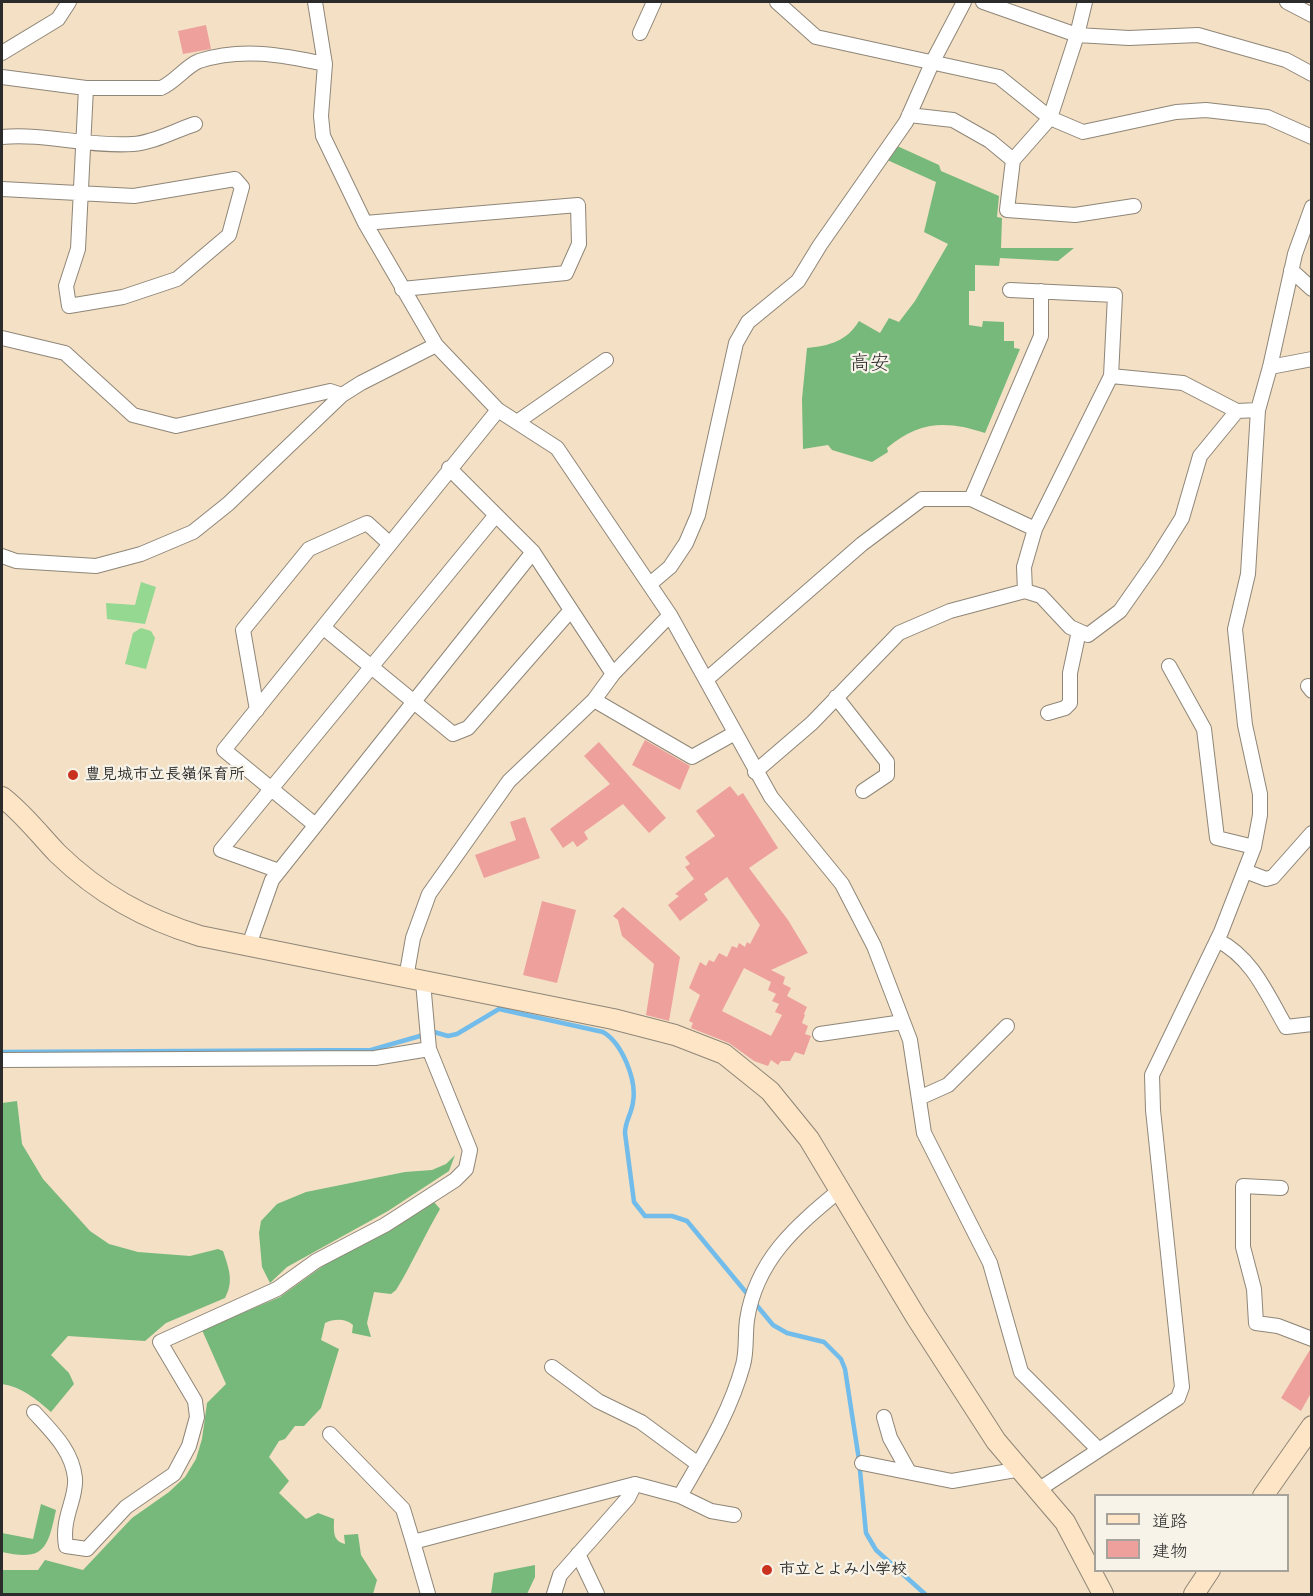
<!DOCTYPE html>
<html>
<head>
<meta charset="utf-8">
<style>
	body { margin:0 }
	#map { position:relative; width:1313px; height:1596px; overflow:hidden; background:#f3e0c5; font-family:"Playpen Sans","Klee One",sans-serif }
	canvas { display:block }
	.frame { position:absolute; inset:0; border:3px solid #2b2b2b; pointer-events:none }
	.legend { position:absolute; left:1094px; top:1494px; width:195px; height:78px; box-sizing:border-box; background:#f7f3e8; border:2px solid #a5a39c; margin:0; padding:8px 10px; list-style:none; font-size:18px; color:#2b2b2b }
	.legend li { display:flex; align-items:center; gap:12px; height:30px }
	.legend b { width:30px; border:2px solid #a5a39c }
</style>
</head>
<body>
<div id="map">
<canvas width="1313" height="1596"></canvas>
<div class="frame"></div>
<ul class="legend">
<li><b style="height:8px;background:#fde5c5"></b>道路</li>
<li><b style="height:16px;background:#eea09d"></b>建物</li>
</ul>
</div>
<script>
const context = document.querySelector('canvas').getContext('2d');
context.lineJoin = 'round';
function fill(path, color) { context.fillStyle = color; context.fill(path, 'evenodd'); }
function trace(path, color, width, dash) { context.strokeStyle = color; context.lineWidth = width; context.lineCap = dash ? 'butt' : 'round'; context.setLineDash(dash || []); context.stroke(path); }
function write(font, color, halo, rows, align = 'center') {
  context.font = font + ' "Playpen Sans","Klee One",sans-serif'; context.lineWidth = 4.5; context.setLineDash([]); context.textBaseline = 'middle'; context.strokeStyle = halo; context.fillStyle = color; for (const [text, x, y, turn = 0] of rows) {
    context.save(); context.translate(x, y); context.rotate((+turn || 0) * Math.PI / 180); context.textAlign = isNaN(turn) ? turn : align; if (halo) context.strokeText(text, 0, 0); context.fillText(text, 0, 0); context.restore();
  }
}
fill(new Path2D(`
	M141,582L156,587L145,624L107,619L106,603L135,605Z
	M141,628L151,631L155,638L146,669L125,664L133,633Z`), '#94d891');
fill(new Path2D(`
	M895,145L939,165L941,171L999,196L997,217L1002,218L1001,248H1074L1058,261L1000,258L999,266L975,265V291H969V325L982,327L983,321L1004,322V341H1014V348L1020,349L985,433C947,420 918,421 887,448L888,452L872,462L832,450L828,445L803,449L802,399L807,348C829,346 847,341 859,321L880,333L889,318L899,322L915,301L948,244L924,232L936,182L885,159Z
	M17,1101L22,1144L43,1179L90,1231L109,1244L138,1252L190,1256L218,1249L223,1251C229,1269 234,1281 225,1298L166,1323L145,1341L68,1336L51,1355L69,1373L74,1384L51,1412C36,1399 22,1387 2,1384V1103Z
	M455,1155L449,1171L388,1211L287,1267L270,1283L262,1267L259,1233L261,1221L277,1204L306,1192L405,1172L432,1170L446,1164Z
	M434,1202L440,1209C424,1236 412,1264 396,1290L391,1294L374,1292L367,1323L371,1337L352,1333L353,1325C345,1318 334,1319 325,1323L321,1340L339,1349L321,1408L304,1426H295L285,1439L279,1441L269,1457L289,1481L279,1493L306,1519L318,1513L334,1519C334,1530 332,1541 345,1544L344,1535L358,1534L361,1555L377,1580L373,1594H2V1570H38L45,1560L83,1570L132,1518L169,1492L185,1477L196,1459L202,1439L207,1403L226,1384L202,1330L280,1297L323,1266Z
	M41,1504L56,1510C48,1547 45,1562 2,1552V1533L33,1539Z
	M535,1565V1577L527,1594H491L494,1573Z`), '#77b87b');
trace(new Path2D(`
	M2,1052L371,1050L434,1032L448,1036L457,1034L499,1009L603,1032C622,1043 637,1080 633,1102C632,1113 625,1121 625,1133L634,1202L645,1216H672L687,1221L773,1325L787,1333L824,1342L841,1359L845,1369L859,1460L866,1533L876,1550L925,1594`), '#71bcea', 4.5);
fill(new Path2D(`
	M206,25L211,49L183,54L178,31Z
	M645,740L690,766L680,790L632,765Z
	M599,742L666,818L649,833L623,804L584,832L588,839L577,847L573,841L563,848L550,829L610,784L584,756Z
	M730,786L738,796L743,793L778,848L749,868L788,920L808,953L771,970L785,977L783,984L791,988L787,996L807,1007L804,1014L802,1013L805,1015L802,1023L808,1026L805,1034L811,1036L804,1055L795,1052L790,1061H781L778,1065L771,1060L768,1066L754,1061L729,1043L691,1028L693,1023L689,1021L700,995L689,988L700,962L706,966L709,960L714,962L719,953L727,957L732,946L737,948L739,943L745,947L747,942L750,944L760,925L727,877L704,894L708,900L680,921L668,905L679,896L675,894L694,879L685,867L690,864L685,857L715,836L696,811ZM744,968L771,982L768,990L776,994L772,1001L779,1004L775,1012L782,1015L771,1036L722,1011Z
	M525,817L540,858L484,878L475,855L516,840L510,822Z
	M542,901L576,910L557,983L523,975Z
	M623,907L680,957L669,1021L646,1015L654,964L622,936L618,920L613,916Z
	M1311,1348V1393L1301,1411L1281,1398Z`), '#eea09d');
const street = new Path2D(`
	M315,2L325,64L321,116L323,136L365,223L436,345L498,410L557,448L670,615L771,797L842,884L874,946L910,1040L924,1133L990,1263L1021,1372L1098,1449
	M777,2L816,37L999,77L1050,118L1083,132L1176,112L1206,110L1267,117L1312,137
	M983,2L1077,35L1129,38L1198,35L1286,60L1312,74
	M1085,2L1077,35L1050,118L1013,160L1007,210L1075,215L1134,206
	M1287,2L1312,15
	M640,33L654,2
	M2,53L58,19L69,2
	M2,77L86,88H161C175,82 186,66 199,61C242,47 283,55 325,64
	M909,115L953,120L990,141L1013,160
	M2,137C46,133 88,147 133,144C153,143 176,130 195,124
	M2,189L134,196L235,179L242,187L229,235L177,279L123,297L69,306L66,286L78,249L86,88
	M365,223L578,205L579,244L566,273L402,289
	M1291,270L1312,289
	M1010,290L1115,295L1111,376L1035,529L971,499L1041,336V291
	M2,338L65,353L133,415L176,426L330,391L342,395
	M1270,367L1312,359
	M1111,376L1183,383L1237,411
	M517,422L606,360
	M449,468L533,552L613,674
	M2,556L16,561L96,566L141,554L193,532L228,504L342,395L361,383L436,345
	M650,584L670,567L686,543L698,515L736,343L748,322L798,281L820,245L906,122L933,61L964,2
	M1025,591L1024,567L1035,529
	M324,628L453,734L468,728L571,610
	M1169,666L1204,729L1217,838L1254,847
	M707,679L862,544L922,499H971
	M1308,686L1312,691
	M836,697L887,762V775L863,791
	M594,700L692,757L735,733
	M257,710L243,630L309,549L367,523L390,544
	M1048,713L1065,708L1070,703V673L1079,631
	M755,772L812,723L899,633L950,611L1025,591L1041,596L1070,627L1088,635L1120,611L1155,561L1182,518L1200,456L1237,411L1258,410
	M314,824L224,750L498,410
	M279,871L221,850L496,515
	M1245,871L1266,879L1273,877L1312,833
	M1217,940C1252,957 1267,994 1286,1027L1312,1024
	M249,945L272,880L533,552
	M406,978L413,938L429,894L509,781L594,700L613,674L670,615
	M820,1034L903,1022
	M2,1060L375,1058L429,1049
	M919,1098L948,1085L1007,1026
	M1281,1188L1243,1186V1247L1254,1289L1256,1323L1278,1326L1312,1339
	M552,1367L598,1401L641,1422L698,1464
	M34,1412C52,1432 72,1450 75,1478C77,1499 61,1517 66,1546L87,1549L126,1507L174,1474L189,1446L197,1417L195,1401L160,1342L277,1289L316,1261L385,1225L455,1180L466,1169L470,1150L429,1049L423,982
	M884,1417L890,1438L909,1472
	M330,1434L403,1509L413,1542L635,1484L680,1496C704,1454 730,1413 743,1365C747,1351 745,1334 747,1320C756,1260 796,1226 840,1190
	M862,1463L952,1481L1021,1469
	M1038,1490L1178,1398L1182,1387L1153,1110L1152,1075L1221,932L1254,847L1260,815V794L1245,725L1235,629L1248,574L1258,410L1270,367L1295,254L1312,207
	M680,1496L711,1511L734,1515
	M413,1542L428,1594
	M578,1554L597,1594
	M554,1594L560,1575L628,1498L635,1484`);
const secondary = new Path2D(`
	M2,797C23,813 39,834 57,853C99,894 145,919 200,936L613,1019L675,1035L724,1054L770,1091L809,1139L916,1317L996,1441L1065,1522L1103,1594
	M1263,1496L1312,1426
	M1194,1594L1210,1570`);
trace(street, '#8f8678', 16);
trace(secondary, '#8f8678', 22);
trace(street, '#fff', 14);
trace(secondary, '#fde5c5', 20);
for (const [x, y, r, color] of [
	[73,775,6,"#c8321e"],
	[767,1570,6,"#c8321e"]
]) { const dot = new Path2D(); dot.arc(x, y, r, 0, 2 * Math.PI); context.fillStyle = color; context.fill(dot); trace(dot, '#f7f3e8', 2); }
write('bold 16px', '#2b2b2b', '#f7f3e8', [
	["豊見城市立長嶺保育所",85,775],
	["市立とよみ小学校",779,1570]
], 'left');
write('20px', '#2b2b2b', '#f7f3e8', [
	["高安",870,363]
]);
</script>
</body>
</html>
